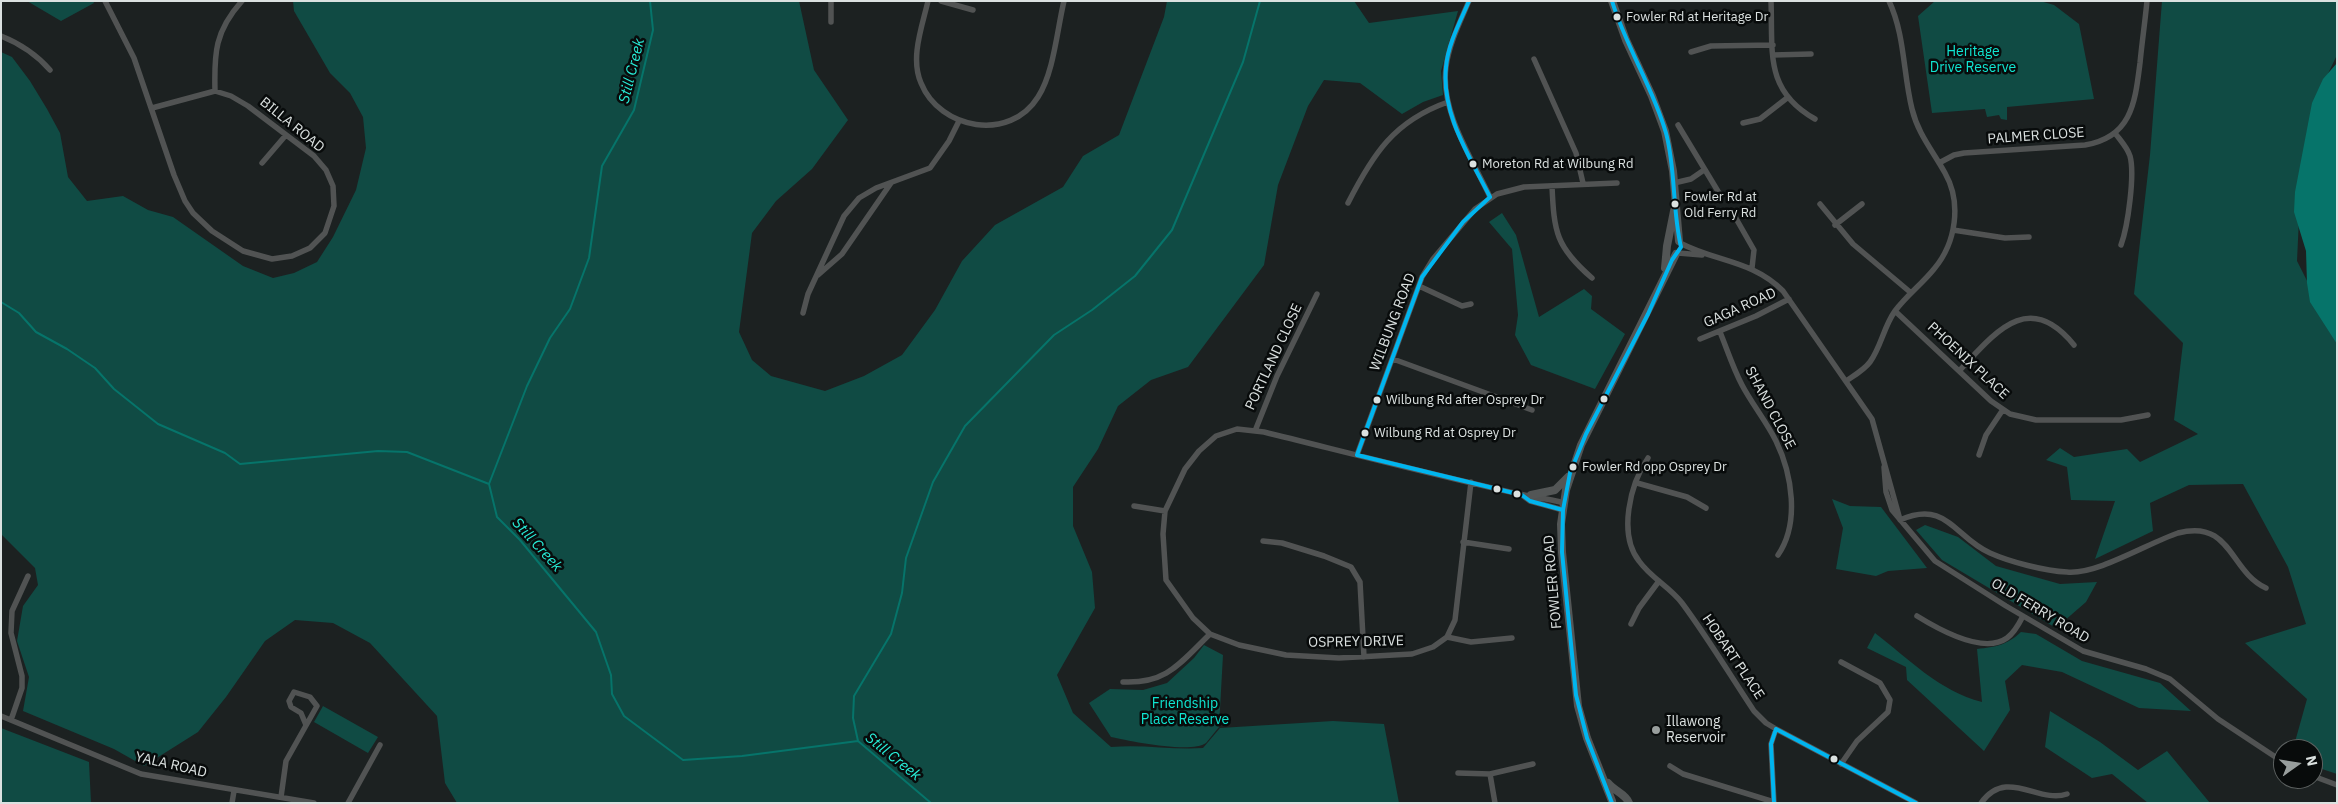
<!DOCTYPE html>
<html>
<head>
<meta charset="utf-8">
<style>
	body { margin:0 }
	#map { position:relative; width:2338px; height:804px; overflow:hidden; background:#1c2121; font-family:"IBM Plex Sans",sans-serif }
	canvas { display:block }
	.frame { position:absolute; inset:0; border:2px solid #dbe1e0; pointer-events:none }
	.north { position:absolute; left:2273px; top:739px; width:50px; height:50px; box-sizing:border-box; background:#080b0b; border:1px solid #5c6160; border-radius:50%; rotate:77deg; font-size:14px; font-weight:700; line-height:20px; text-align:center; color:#dbe1e0 }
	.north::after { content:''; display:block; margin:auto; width:18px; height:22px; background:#989e9d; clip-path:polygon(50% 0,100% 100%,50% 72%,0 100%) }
</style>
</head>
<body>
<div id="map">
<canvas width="2338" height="804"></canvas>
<div class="frame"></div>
<div class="north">N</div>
</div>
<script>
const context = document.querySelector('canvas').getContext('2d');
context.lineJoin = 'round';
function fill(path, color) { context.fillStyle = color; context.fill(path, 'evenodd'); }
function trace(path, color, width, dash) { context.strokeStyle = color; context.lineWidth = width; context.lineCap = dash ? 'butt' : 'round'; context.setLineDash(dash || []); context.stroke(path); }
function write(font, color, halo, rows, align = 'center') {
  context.font = font + ' "IBM Plex Sans",sans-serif'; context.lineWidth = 5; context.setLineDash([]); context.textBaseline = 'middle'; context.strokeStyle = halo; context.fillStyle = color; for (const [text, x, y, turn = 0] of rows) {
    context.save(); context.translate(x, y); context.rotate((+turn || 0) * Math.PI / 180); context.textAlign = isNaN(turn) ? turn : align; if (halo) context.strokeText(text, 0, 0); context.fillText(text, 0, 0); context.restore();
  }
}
fill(new Path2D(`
	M27,1H93L94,3L61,21Z
	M293,1H799L814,70L848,120L812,169L776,201L752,233L739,332L752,360L771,376L825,391L864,376L902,355L935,310L962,261L995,225L1063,187L1083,156L1119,135L1164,17L1167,1H1354L1369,23L1458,11L1441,71L1443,95L1423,102L1402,114L1360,83L1324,80L1308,106L1278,185L1264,265L1188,367L1151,380L1118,406L1098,449L1073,487V526L1092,572L1095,608L1057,675L1073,713L1111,747C1142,744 1172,750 1203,748L1220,728L1333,721L1384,724L1399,803H457L445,783L437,716L370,643L333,623L295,620L265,641L226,697L198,732L144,766L114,749L23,711L29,677L17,641L23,606L38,585L35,568L1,534V52L12,57L30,81L47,109L60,133L68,177L87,201L123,196L148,210L173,217L243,266L273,278L294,273L317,262L333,237L356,190L366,148L363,117L350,93L330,73L294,11Z
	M1935,1H2040L2054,5L2079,24L2094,99L2007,107V120L2001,119L1999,115L1987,117L1985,109L1932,113L1918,16Z
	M2162,1H2337V55L2320,90L2300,197L2297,261L2337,340V774L2313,766V749H2293L2307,699L2245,643L2306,624L2288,567L2243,484L2189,485L2150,503L2153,531L2095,559L2115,501L2071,500L2067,467L2046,460L2060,448L2074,457L2127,449L2140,462L2198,434L2174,420L2183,343L2134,294L2150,155Z
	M1502,213L1516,235L1539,317L1584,289L1592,296L1591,309L1625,334L1595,389L1531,365L1515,335L1518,315L1512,249L1489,222Z
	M1832,499L1850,506L1881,507L1927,568L1888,571L1876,576L1836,569L1843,528Z
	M1925,525L1958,537L1996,566L2060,584L2097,582L2086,602L2056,628L1942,560L1916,530Z
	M2021,632L2036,634L2082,661L2160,683L2191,711L2139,708L2062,672L2022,665L2005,681L2010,710L1984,751L1907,680L1906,667L1867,648L1875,633C1909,659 1939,691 1982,702L1977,649C1996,647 2007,645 2021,632Z
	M1204,645L1223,655L1219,727L1206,743C1191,754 1130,741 1111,737L1089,703L1110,689L1143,690L1167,683L1194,658Z
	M323,706L378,737L368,753L314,722Z
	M2050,711L2100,742L2138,770L2167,751L2210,803H2148L2112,774L2092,778L2045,747Z
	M1,728L89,762L91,803H1Z`), '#104b44');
fill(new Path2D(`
	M2337,63V344L2310,302L2307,283L2306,251L2294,212L2295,192L2312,103L2323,79Z`), '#06746a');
trace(new Path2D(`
	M650,1L653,30L634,110L602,166L589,258L570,309L550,338L527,386L489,484L497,517L520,540L596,632L611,675L612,694L624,716L683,760L742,756L858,741L931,803
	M1,302L19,313L36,332L67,349L95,368L114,389L158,424L225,453L240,464L378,451L407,452L489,484
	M858,741L853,718L854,696L891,634L902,593L906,558L933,482L965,426L1054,335L1092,310L1135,276L1172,230L1243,62L1260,1`), '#06746a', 2);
trace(new Path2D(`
	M105,1L134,58L174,175L185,201L193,213L212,231L243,251L272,259L292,256L310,248L325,233L334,206L333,186L326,170L314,156L248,106L231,96L215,91L152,108
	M928,1C922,27 910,58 921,83C940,130 1010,142 1038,97C1054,72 1057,30 1064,1
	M941,1L973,10
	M1469,1C1460,22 1449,44 1446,67C1440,112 1472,158 1490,197
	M1771,1C1773,52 1764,90 1815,119
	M831,22V1
	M1,36C21,44 36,54 50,70
	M1691,52L1711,46L1773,45
	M1773,55L1811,54
	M1534,59L1576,153L1583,183
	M215,91C214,53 215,31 242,1
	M1743,123L1760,119L1787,98
	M1678,125L1719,193
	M2115,133C2120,140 2127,147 2130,156C2135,174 2128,226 2121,245
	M262,163L286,135
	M1939,163L1954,155L1964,153L2085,145C2132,137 2135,102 2140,63C2142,42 2145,22 2147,1
	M1674,183L1691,179L1704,170
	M1552,186C1554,232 1556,247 1592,278
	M1348,203C1373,154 1394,121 1448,102
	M1820,204L1853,244L1910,292
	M1734,215L1754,250L1752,268
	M1835,225L1862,204
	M1953,230L2005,238L2029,237
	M1680,243C1716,262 1752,260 1783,291L1872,419L1899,516
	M1678,253L1702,255
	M818,275L842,254L891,183
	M1419,286L1462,306L1471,304
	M1895,311L1991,401L2010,414L2036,420H2121L2148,415
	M803,313L808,294L844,216L859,198L876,188L930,168L949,141L959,121
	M1720,332C1727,349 1733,368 1742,385C1752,404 1766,421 1776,441C1792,474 1800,523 1778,555
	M1700,339L1756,316L1789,299
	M1393,359L1532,410
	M1959,371C1994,334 2028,288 2074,345
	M1846,381C1855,375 1864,370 1870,362C1881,347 1884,326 1895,311C1907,295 1922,284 1934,269C1956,243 1962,203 1945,173C1933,151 1918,134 1912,109C1903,73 1905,35 1889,1
	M1255,431L1277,376L1317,294
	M1357,455L1422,277L1433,259L1475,209L1497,194L1524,187L1617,183
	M1979,455L1986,435L2002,411
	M1648,458C1630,484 1618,534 1639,561C1651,578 1670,587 1682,603C1708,638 1730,675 1754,711L1766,723L1776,729L1916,803
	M1884,467L1886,492L1892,510L1935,561L2006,606L2083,651L2146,669L2170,679L2218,719L2283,762
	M1471,482L1455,620L1447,637L1433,647L1412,654L1339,658L1286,655L1239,645L1210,634L1193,618L1166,580L1163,534L1165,511L1185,469L1199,451L1216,436L1237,429L1264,432C1349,453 1434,475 1519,494C1534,497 1549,499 1564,503
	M1637,483L1687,497L1706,508
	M1522,495L1530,501L1563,510
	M1134,506L1165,511
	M1900,520C1947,499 1955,538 1990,553C2010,562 2045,571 2067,572C2097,575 2148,543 2178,533C2232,519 2229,571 2266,588
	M1263,541L1282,543L1324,556L1351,567L1360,582L1364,657
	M1463,542L1509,549
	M1917,616C1938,629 1983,655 2007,638C2014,633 2019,624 2023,616
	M1631,624L1639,608L1659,581
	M1447,637L1471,642L1512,638
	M1841,662L1880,683L1890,700L1888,712L1857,741L1841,764
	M1123,682C1167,684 1180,663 1210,634
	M1,716L141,774L314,803
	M11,720L22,688V676L11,633L12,611L28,576
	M1670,766L1683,774L1774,802
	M1458,773L1490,774L1533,764
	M1490,774L1495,803
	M2313,776L2337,785
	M281,797L286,761L317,706L310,697L294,692L289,701L291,707L301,713L306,725
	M232,803L234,791
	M348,803L380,745
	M1774,803L1771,744L1776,729
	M1981,803C2007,767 2038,804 2067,794`), '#515353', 5.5);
trace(new Path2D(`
	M1612,1L1626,40L1652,96L1665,131L1673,171L1679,241
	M1665,268L1667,246L1674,211
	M1531,495L1555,490L1568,477
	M1608,783C1614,791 1626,794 1629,803
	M1612,801L1587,738L1578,706L1562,552L1561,524L1566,490L1581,445L1676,254`), '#535656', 8);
trace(new Path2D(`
	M1469,1C1460,22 1448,44 1446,67C1441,114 1470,157 1490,197
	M1357,455L1422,277L1463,222L1490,197
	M1357,455L1522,495L1530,501L1563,510
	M1776,729L1916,803
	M1612,803L1587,738L1576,695L1562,552L1563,510L1570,473L1586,434L1648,314L1672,260L1681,247C1672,209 1676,170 1666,133C1653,87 1626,47 1612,1
	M1774,803L1771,744L1776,729`), '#00b5ef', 4);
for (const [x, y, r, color] of [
	[1617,17,4.5,"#dbe1e0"],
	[1473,164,4.5,"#dbe1e0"],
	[1675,204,4.5,"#dbe1e0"],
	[1604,399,4.5,"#dbe1e0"],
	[1377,400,4.5,"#dbe1e0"],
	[1365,433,4.5,"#dbe1e0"],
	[1573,467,4.5,"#dbe1e0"],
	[1497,489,4.5,"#dbe1e0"],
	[1517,494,4.5,"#dbe1e0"],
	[1656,730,5,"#989e9d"],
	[1834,759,4.5,"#dbe1e0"]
]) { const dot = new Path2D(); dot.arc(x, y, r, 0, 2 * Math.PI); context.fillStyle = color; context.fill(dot); trace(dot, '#080b0b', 2); }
write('13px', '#dbe1e0', '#080b0b', [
	["Fowler Rd at Heritage Dr",1626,17],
	["Moreton Rd at Wilbung Rd",1482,164],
	["Fowler Rd at",1684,197],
	["Old Ferry Rd",1684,213],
	["Wilbung Rd after Osprey Dr",1386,400],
	["Wilbung Rd at Osprey Dr",1374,433],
	["Fowler Rd opp Osprey Dr",1582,467]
], 'left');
write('14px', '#10e6d2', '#080b0b', [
	["Heritage",1973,52],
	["Drive Reserve",1973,68],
	["Friendship",1185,704],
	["Place Reserve",1185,720]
]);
write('14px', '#dbe1e0', '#080b0b', [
	["BILLA ROAD",292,125,39],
	["PALMER CLOSE",2036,136,-4],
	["GAGA ROAD",1740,308,-24],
	["WILBUNG ROAD",1393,322,-69],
	["PORTLAND CLOSE",1274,357,-65],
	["PHOENIX PLACE",1968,361,43],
	["SHAND CLOSE",1770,408,62],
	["FOWLER ROAD",1553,582,-95],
	["OLD FERRY ROAD",2040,611,31],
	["OSPREY DRIVE",1356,642,-1],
	["HOBART PLACE",1733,657,56],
	["YALA ROAD",171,765,13]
]);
write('14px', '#dbe1e0', '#080b0b', [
	["Illawong",1666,722],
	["Reservoir",1666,738]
], 'left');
write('italic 15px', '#28eed9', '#080b0b', [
	["Still Creek",632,71,-76],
	["Still Creek",537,545,48],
	["Still Creek",893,757,39]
]);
</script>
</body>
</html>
